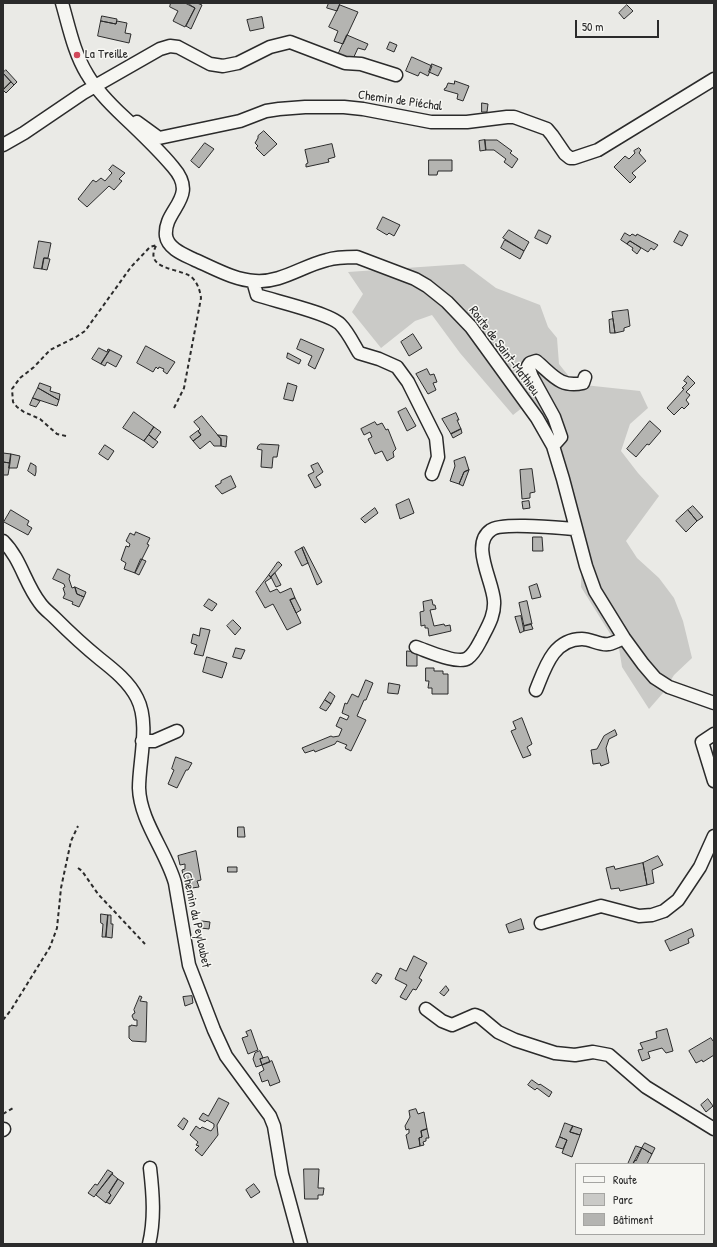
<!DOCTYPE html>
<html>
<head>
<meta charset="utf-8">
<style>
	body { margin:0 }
	#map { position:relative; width:717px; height:1247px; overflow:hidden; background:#eaeae6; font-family:"Patrick Hand",sans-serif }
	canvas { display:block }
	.frame { position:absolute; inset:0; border:4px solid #2b2b2b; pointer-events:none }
	.legend { position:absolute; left:575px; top:1163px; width:130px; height:72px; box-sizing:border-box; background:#f6f6f2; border:1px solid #a5a5a2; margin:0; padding:5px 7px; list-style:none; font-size:12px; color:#2b2b2b }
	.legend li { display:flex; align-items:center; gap:8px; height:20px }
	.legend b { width:20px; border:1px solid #a5a5a2 }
	.scale { position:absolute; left:575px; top:20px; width:84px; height:18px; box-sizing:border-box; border:2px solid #2b2b2b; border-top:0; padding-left:5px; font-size:12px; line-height:14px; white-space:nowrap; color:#2b2b2b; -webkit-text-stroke:3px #f6f6f2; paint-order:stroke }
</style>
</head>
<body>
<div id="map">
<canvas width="717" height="1247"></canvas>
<div class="frame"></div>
<ul class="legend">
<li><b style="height:5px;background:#f6f6f2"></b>Route</li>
<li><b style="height:11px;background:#cacac7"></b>Parc</li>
<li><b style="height:11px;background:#b4b4b1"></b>Bâtiment</li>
</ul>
<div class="scale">50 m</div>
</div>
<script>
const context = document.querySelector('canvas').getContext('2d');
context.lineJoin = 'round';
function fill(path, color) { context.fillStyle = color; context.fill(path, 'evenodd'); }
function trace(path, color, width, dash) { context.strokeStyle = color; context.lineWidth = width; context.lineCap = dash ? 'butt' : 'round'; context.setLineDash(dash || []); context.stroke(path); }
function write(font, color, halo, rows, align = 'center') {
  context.font = font + ' "Patrick Hand",sans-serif'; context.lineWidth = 3; context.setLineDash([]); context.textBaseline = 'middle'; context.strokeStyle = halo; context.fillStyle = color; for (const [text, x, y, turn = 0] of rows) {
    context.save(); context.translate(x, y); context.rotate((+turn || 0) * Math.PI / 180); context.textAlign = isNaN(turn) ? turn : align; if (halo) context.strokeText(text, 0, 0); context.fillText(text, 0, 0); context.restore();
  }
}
fill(new Path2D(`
	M464,264L496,288L540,305L548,327L557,338L559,364L575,384L640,391L648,408L630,424L621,451L638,473L659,496L626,541L637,558L659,578L674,598L683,621L692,658L674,675L663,693L649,709L622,667L619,648L581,587L582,532L550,433L532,400L513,415L460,353L432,315L415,321L381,348L352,312L363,294L348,272Z`), '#cacac7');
const building = new Path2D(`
	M171,3H185L195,8L185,27L173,21L178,11L170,7Z
	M191,3H197L202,5L191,29L186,26L195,8L190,5Z
	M329,3H340L337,11L327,8Z
	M340,5L358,12L343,44L334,41L338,31L329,27Z
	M627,5L633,11L624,19L619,13Z
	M102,16L117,19L116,24L101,21Z
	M262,17L264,28L250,31L247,20Z
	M101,21L116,24L117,21L127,23L125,33L131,34L129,43L98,36Z
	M347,35L368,44L365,50L358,48L352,61L338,55Z
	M390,42L397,45L394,52L387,49Z
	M412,57L432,66L428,76L420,72L418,76L406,71Z
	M432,64L442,68L438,76L429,72Z
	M6,70L17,82L14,85L3,73Z
	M3,73L11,82L3,90Z
	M455,81L469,86L463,101L457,99L458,94L444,90L445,88H446L448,83L454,84Z
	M11,82L14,85L6,93L3,90Z
	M482,103L488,104L487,112H482Z
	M264,131L277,144L264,156L256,148L258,146L255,143L258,138V136Z
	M485,140H497L512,151L510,153L518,159L512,168L504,162L506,159L494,150H486Z
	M485,140L486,150L480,151L479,141Z
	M205,143L214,149L199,168L191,161Z
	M332,144L335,157L328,159L329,162L306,167V164L308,163L305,150Z
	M639,148L641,150L639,153L646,161L632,173L636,177L630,183L614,167L625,156L629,159L635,153L634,151Z
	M429,160H452V171H438L437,175H429Z
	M113,165L125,173L119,179L122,181L114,190L109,186L87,207L78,199L93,180L96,182L101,178L105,181L112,173L109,170Z
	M383,217L400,225L394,236L389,233L387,235L377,229Z
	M509,230L529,242L524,251L503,238Z
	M539,230L551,236L547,244L535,238Z
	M680,231L688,235L682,246L674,242Z
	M625,233L630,236L632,234L636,236L637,234L658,245L654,250L651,248L648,252L630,241L627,244L621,240Z
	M505,240L524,251L520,259L501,248Z
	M39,241L51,243L48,258H44L42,269L34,268Z
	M630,241L641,248L637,254L632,250L633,248L627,244Z
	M44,258L50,259L47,270L42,269Z
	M628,310L630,326L624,328V331L615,333L612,312Z
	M613,319L615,333H610L609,320Z
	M413,334L422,348L409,356L401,342Z
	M301,339L324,349L315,369L308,365L312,356L297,349Z
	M146,346L175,362L167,374L163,371L164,369L159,367L158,369L156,367L153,372L137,363Z
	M99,348L107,352L108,349L110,350L101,364L92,359Z
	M110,350L122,356L116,367L107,362L105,366L101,364Z
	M288,353L301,360L299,364L287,358Z
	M427,369L430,375L434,374L437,382L433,383L436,390L428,394L416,374Z
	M688,376L695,383L686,392L690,395L686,400L689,404L684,409L682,407L674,415L667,408L684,389L682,388L687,383L684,381Z
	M40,383L51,387L50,391L60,394L59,400L38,388Z
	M288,383L297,386L293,401L284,399Z
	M38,388L59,400L57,406L33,398Z
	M33,398L40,401L36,407L30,405Z
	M406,408L416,426L407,431L398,412Z
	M134,412L154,427L144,441L123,428Z
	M456,413L459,420H457L461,429L451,434L442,419Z
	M202,416L221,439V446H214L210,441L200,449L193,441L201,435L198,431L200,429L194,422Z
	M650,421L661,431L649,445L647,444L636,457L627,449Z
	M375,422L377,425L382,423L386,430L388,429L396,449L393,452L394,457L387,461L382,451L375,454L368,439L372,437L370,432L364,435L361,429Z
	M154,427L161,432L155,440L149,435Z
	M461,429L462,433L453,438L451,434Z
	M198,431L201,435L193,441L190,437Z
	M149,435L158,442L153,448L144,441Z
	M218,435L227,436L226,447L221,446V439Z
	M261,444L279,445L277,457H273L272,468L261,467L262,450L257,449L258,446Z
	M105,445L114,451L108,460L99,454Z
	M3,453L11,454L10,463L3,462Z
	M11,454L20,456L17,468H9Z
	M465,457L469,470L464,472L459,484L450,481L455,466L454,461Z
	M3,462L10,463L8,475H3Z
	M31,463L36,466V472L35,476L28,471Z
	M318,463L323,472L316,477L321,485L315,488L308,475L314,472L311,466Z
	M532,469L535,492L530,493V498L522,499L520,470Z
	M469,470L463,486L459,484L464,472Z
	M231,476L236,487L222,494L215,486L221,483V481Z
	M409,499L414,513L400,519L396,505Z
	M529,501L530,508L523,509L522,502Z
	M693,506L703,517L697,521L688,510Z
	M375,508L378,513L365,523L361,519Z
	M11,510L29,521L27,525L32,528L28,535L4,522Z
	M688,510L697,521L686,532L676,521Z
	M136,532L150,538L147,544L149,545L135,573L124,569L126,563L121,560L126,546L129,547L130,544L126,541L130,533L134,535Z
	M533,537H542L543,551H533Z
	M304,547L322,582L317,585L302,548Z
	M302,548L308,563L302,566L295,552Z
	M141,559L146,561L139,575L135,573Z
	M278,562H279L282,565L271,577L269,575Z
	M58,569L70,575L69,579L72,588L75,587L77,594L84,597L79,607L72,604L73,602L63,598L65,594L63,588L65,587L64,584L53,579Z
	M275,573L281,585L276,587L271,577Z
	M269,575L271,578L265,582L270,592L277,589L280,593L291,588L295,598L290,600L301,623L287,630L273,604L265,608L256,592Z
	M537,584L541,597L532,599L529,587Z
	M75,587L86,592L84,597L77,594Z
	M295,598L301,610L296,613L290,600Z
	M209,599L217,604L212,611L204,606Z
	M432,600L433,605H435L436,609L430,610L434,626L444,624L445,626L450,625L451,631L429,636L428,628H425V625L421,626L420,612L424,611L423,602Z
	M527,601L532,624L524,626L519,603Z
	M521,616L524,631L520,633L515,617Z
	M233,620L241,628L235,635L227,626Z
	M531,624L533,629L524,631V626Z
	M201,628L210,630L203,656L194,654L197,645L191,643L193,634L199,636Z
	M236,648L245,650L241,659L233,657Z
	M407,651L417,652V666H407Z
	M207,657L227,663L222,678L203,672Z
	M426,668H434V671H443V674H448V694H432V688H428L429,681H426Z
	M366,680L373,683L366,700H364L357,716L366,720L351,751L345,748L347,745L337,741L335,744L315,752L314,750L305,753L302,748L331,736L333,737L339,736L342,729L336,726L340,717L347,720L349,716L342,713L345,703L347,704L352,694L358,697Z
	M389,683L400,685L398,694L388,693Z
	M330,692L335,696L331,704L325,700Z
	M325,700L331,704L326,711L320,708Z
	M522,718L532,744L527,747L531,755L523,758L511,731L516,729L513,722Z
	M615,730L617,735L609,739L606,748L609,763L601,766L600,763L593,764L591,750L597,749L604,736Z
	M176,757L192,763L188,770H186L177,788L168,784L174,770L172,769Z
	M238,827H244L245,837H238Z
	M196,851L201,880L197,881L199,887L192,888L190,878L184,879L182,870L185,869V864L180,865L178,856Z
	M658,856L663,865L652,870L654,883L647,885L643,863Z
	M643,863L647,885L620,891L619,888L611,889L606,868L614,866L615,869Z
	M228,867H237V872H228Z
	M101,914L108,915L106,937H102L103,924L101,923Z
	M108,915H111V924H113L112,938L106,937Z
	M521,919L524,929L509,933L506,925Z
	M202,921L210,922L209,929L201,928Z
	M692,929L694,936L688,939L689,943L670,951L665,941Z
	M414,956L427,963L419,978L422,980L416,990L413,989L406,1000L400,997L407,985L395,979L400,968L406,971Z
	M377,973L382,975L376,984L372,981Z
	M446,986L449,990L444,996L440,993Z
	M140,996L142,997L140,1001L147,1002L146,1042L132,1041L129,1038V1026H131V1025L137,1026V1020H134L132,1016L133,1014L135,1013L134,1010Z
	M192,996L193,1003L185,1006L183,997Z
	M667,1029L673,1051L666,1053L662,1048L648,1052L650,1058L642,1061L638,1050L643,1049L640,1043L657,1038L656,1032Z
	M251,1030L258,1050L248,1054L242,1038L248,1036L246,1032Z
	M711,1038L713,1041L714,1040V1055L703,1062L702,1060L696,1063L689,1051Z
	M260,1051L263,1058L260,1059L262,1065L256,1067L253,1059L255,1053Z
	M268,1057L270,1062L262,1065L260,1059Z
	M272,1061L280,1082L270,1086L268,1080L262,1082L259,1073L264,1070L262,1065Z
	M532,1080L539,1085L540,1084L552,1092L549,1097L537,1088L535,1090L528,1085Z
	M219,1098L229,1103L217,1125L218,1135L202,1156L195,1150L199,1146L196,1145L198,1142L190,1135L196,1126L200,1129L202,1127L211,1131L214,1127V1124L207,1120L205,1122L199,1119L203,1113L208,1116Z
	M708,1099L713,1106L706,1112L701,1105Z
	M416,1109L418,1114L424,1112L427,1129L421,1131L422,1137L419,1138L420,1146L409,1149L406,1135L409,1133V1129L406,1130L405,1126L410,1117L409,1111Z
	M184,1118L188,1121L183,1130L178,1126Z
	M565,1123L573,1126L570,1132L580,1135L572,1157L562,1153L567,1140L560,1137Z
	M573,1126L582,1129L580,1135L570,1132Z
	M427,1129L429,1138H426V1141L423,1142L424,1145L420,1146L419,1138L422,1137L421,1131Z
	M560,1137L567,1140L563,1149L556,1147Z
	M645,1143L655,1148L652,1154L642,1148Z
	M636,1146L642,1148L636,1161L635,1160L633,1164H628Z
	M642,1148L652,1154L647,1164H633Z
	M304,1169H319L318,1188H324L323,1195H318V1199H305Z
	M108,1170L113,1173L94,1197L88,1193L95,1184L97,1185Z
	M112,1174L118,1179L109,1193L111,1195L106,1203L96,1195Z
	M118,1179L124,1183L110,1204L106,1202L111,1195L109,1193Z
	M254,1184L260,1192L251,1198L246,1190Z`);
fill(building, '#b4b4b1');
trace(building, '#2b2b2b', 1);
const minor = new Path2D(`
	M62,3C69,27 74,53 87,74C97,91 110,104 124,117C141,133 158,149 173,167C200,198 163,209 166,236C168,249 185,255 195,260C214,268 234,280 255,281C281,283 302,266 327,260C336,257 346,257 357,257L415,279L427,286L447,302L471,327L537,418L553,446L563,479L586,566L595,591L624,638L643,664L655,678L669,687L714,703
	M137,122L159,138L240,121L266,111L279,109L305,107H344L363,109L431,122H467L507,117H514L547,129L552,135L565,154L570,158H574L598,150L714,79
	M3,145L24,133L83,93L160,49L170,46L178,47L210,64L223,66L238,63L270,47L290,42L345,63L361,64L396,75
	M253,281L257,295C275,301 329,313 340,324C348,332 353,343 359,353L379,359L397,367L408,382L436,438L438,457L432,474
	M553,446L561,437L554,417L532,377L528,366L530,363L536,361C553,375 560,388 583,383L585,377
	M3,541C21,559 25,584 40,603C44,609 50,613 55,618C70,633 84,646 100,659C114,670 129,682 137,698C150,723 139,761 139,788C140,821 166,851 175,883L189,965L214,1030L226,1056L270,1116L274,1126L282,1174L301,1244
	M416,647C428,651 458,665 468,658C475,653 478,645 482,638C488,626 495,615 494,601C493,581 470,544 491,530C501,522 561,528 576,529
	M536,690C545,668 553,639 582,639C591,639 601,646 609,644C614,643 619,640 624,638
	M714,734L702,742L714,781
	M142,741H154L177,731
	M541,923L601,906L639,916L652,915L664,911L678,900L700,867L714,836
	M426,1009L442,1021L452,1025L475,1015L480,1017L498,1032L515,1040L555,1053L575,1055L593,1052L609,1055L646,1087L714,1129
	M3,1130L4,1129
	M149,1244C155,1219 153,1194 150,1168`);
trace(minor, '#2b2b2b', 15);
trace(new Path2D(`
	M156,246C144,269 177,268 190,276C197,281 200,290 201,298L184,388L173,410
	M66,436L57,434L40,419L24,412L17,407L13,402L12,389L20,378L34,367L50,350L76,337L85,331L131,267L150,247L157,245
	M78,868L82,871L98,894L145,944
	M3,1020L11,1010L50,947L57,928L61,888L71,841L78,826
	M3,1114L15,1107`), '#2b2b2b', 2, [4, 3]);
trace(minor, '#f6f6f2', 12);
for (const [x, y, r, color] of [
	[77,55,4,"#d1495b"]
]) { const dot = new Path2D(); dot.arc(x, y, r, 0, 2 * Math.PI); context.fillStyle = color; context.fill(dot); trace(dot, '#f6f6f2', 1.5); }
write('13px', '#2b2b2b', '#f6f6f2', [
	["La Treille",85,55]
], 'left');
write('13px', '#2b2b2b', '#f6f6f2', [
	["Chemin de Piéchal",400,101,8],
	["Route de Saint-Mathieu",504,351,53],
	["Chemin du Peyloubet",196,920,78]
]);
</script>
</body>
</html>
